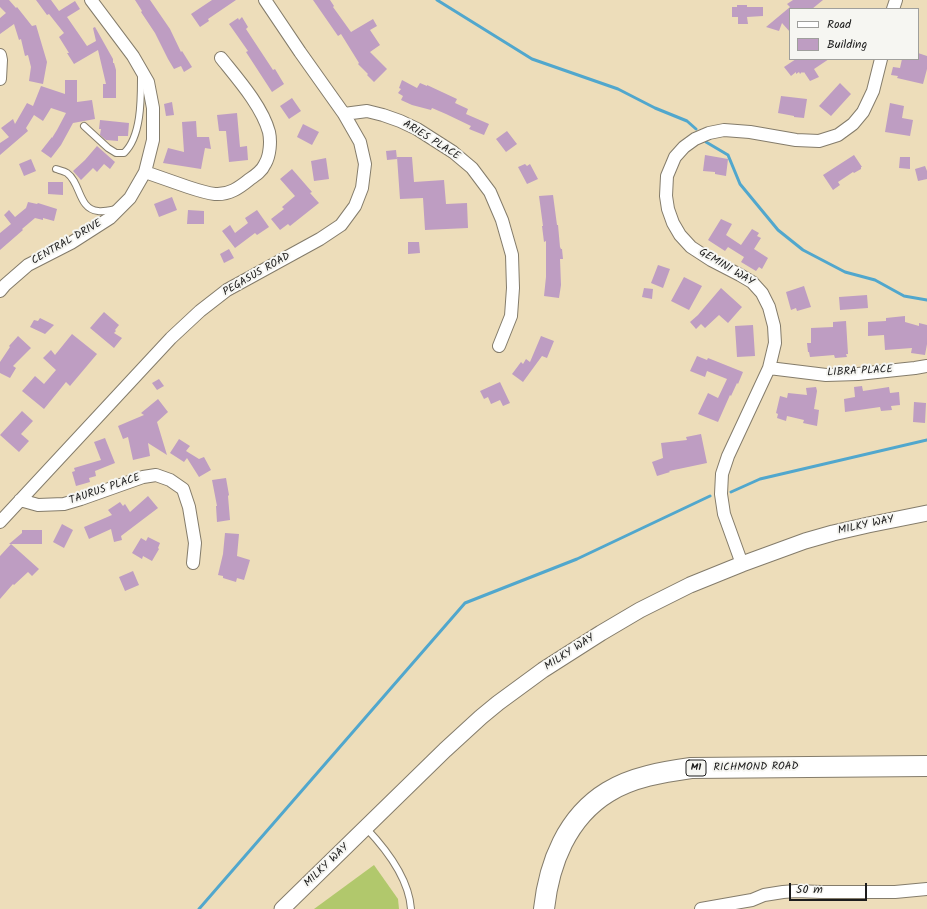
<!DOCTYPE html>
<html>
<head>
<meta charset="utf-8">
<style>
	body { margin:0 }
	#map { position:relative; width:927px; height:909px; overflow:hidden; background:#edddba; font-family:Kalam,sans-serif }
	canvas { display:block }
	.legend { position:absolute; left:789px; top:8px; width:130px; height:52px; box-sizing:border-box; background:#f6f6f2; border:1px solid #9f9f9c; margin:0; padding:5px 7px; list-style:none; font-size:12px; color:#1c1c1c }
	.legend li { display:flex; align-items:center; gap:8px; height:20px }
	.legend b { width:20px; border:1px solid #9f9f9c }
	.scale { position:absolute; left:789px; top:883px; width:78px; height:18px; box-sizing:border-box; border:2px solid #1c1c1c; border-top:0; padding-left:5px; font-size:12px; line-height:14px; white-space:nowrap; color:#1c1c1c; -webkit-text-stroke:3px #f6f6f2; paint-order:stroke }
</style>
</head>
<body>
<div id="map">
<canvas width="927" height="909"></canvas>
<ul class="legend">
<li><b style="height:5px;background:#fff"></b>Road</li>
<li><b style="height:11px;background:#be9dc2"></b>Building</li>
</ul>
<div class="scale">50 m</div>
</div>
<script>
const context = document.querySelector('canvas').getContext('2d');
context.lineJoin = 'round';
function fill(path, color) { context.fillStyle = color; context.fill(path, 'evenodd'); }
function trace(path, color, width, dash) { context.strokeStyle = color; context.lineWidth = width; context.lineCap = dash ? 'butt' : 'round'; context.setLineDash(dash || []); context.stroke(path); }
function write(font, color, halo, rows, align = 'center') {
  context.font = font + ' Kalam,sans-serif'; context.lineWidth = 4; context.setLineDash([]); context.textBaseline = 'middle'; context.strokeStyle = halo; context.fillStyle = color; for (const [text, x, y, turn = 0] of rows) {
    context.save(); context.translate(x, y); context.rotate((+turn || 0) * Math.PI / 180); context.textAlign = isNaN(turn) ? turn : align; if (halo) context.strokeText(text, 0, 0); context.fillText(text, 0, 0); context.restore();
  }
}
fill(new Path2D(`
	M374,865L398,899L399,909H314Z`), '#b1c86c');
trace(new Path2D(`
	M437,0L532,59L618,89L655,108L687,121L696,129
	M706,142L728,155L740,184L778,230L803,250L845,272L875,280L904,296L927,300
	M731,492L760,479L927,440
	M199,909L465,603L577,559L710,496`), '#51a7cd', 3);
fill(new Path2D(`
	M0,0H9L16,8L17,7L32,26L36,25L47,62L43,84L29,81L31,67L28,55L25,56L21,39L19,40L14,24L0,34V18L6,13L0,7Z
	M36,0H51L59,11L75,1L80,9L67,17L87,46L96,41L93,28L95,27L113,59V63H114L116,70V98H103V84H106L98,50L74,64L67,53H69L59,37L64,33L49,14L47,15Z
	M135,0H150L170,29L181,52L182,51L192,67L184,72L181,66L174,69L168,59L155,33L141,12L142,11Z
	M212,0H236L208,19L209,21L200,27L191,14Z
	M313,0H330L334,6L333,7L351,32L373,19L377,26L370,30L380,45L370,52L387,69L374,82L367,75L368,74L358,64L359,63L341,34L338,36Z
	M793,0H823L812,9H791L790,8V32L782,23L779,31L766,27L790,7L787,4Z
	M737,5H747V7H763V16L747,17L748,24H738V17H732V7H737Z
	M242,17L248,27L246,29L273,70L275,69L284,84L272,92L246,52L248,51L229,24L238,18L239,20Z
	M918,53L927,56V69L923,84L897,78L898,76L891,75L893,67L900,68L902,59H918Z
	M796,59H829L814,69L819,77L810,81L804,72L803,73L802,72L800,74L799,72L796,74V72L791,76L784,67Z
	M65,80H77V102L92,100L95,119L73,123L61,145L51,158L41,151L52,137V138L57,130L66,113L51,108L43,121L34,115L26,128L28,131L0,155V143L9,137L1,128L13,119L15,124L27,103L33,106L41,86L65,94Z
	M402,80L417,88L420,83L427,86V85L457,99L455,103L468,109L466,114L489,124L484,135L469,129L471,126L446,114L432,108L431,110L412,105L401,100L403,96L398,93L401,89L399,88Z
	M840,83L851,94L831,116L819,106Z
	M781,96L807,99L804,118L794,117V116L778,113Z
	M292,98L301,111L289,119L280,106Z
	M172,102L174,115L166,116L164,104Z
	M890,103L904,106L902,118L913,120L910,136L885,132Z
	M237,113L240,147L247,146L248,160L229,162L226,131H219L217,115Z
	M100,120L129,123L128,136H118V141L106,140L100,135L101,129H99Z
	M196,121L197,137H209L211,149L205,148L201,169L163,163L168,148L184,152L182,122Z
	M303,124L319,132L312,145L297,137Z
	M507,131L517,144L506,152L496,139Z
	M97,146L115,162L110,169L104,164L97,172L93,168L81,180L73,171L85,160Z
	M396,150L397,159L387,160L386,151Z
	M705,155L728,159L726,176L715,174V172L703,171Z
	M854,155L862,167H861V169L854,173L853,172L838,182L840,185L833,190L823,175Z
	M397,157H412L414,182L444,180L446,204L467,203L468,228L425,230L423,198L400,199Z
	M900,157H910V169L899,168Z
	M326,158L329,179L314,181L311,161Z
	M31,159L36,171L24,176L19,164Z
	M525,164L527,166L530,164L538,179L527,184L518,167Z
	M925,166L927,171V179L918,181L915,169Z
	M292,169L312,192L310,193L319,203L290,226L288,224L280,230L271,219L284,209L282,207L295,196L280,179Z
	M48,182H63V195L48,194Z
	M553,195L557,225H558L560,247L561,249H562L563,259H560L561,285L559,298L544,296L546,277V241L544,242L542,226H543L539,196Z
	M172,197L177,210L159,217L154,204Z
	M28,202L37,204L38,203L57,209L54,221L43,218V220L35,218L22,229L23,230L0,250V233L11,224L4,215L9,210L15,217L26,208Z
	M188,210L204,211V224H187Z
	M257,210L269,227L257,235L255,233L235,248L222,231L230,225L235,233L248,223L245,218Z
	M721,219L732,224L726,235L741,245L752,229L759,233L757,236L761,238L754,249L768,258L762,269L759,267L756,271L741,262L744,257L728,247L725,251L708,240Z
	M408,242H419L420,253L408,254Z
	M229,249L234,258L224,263L220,254Z
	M658,265L670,269L663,288L651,283Z
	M684,277L702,286L689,310L671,301Z
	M804,286L811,307L797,311L796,308L791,310L786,292Z
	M644,288L653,289L652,299L642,297Z
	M721,288L742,307L728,323L719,315L705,328L701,324L696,329L690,322L698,315Z
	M867,295L868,308L840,310L839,297Z
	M104,312L119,325L115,330L116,331L114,333L122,338L114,348L90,328Z
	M905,316V322L919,326V323L927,325V344L925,355L911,353L912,348L885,350L884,335L868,336V322L886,321V318Z
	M40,318L54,325L45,334L30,327L34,320L38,321Z
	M846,321L848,354H846L847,357L835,358L834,355L810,357L809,352H808L807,343H811V328L833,327V322Z
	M753,325L755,356L737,357L735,326Z
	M72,334L97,354L70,386L66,382L44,409L22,391L35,376L44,384L56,370L43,358L51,350L55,355Z
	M18,336L31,348L13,366L16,368L10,378L0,373V362L10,347L9,346Z
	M541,336L554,341L547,358L542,356L523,382L512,374L521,362L523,364L526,359L530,362Z
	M697,356L707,360L708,358L743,372L738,384L737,383L731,396L730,395L718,422L698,414L708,393L718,398L727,379L707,371L705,377L690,371Z
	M159,379L164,386L157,390L152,383Z
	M500,382L510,403L503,406L500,400L491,404L488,397L484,399L480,391Z
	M862,386L863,391L889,387L890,393L899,392L900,405L891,406L892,410L881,411L880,407L845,412L844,399L855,397L854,387Z
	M816,387L817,391L814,409L819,410L817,426L803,423L804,420L787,416L786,421L777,418L778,414L776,413L780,396L787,398L788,393L807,395L806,388Z
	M158,399L168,412L157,422L167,455L148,443L150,456L133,460L128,437L123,439L118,426L144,415L141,413Z
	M914,402L926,403L925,423L913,422Z
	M22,411L33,421L21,434L29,441L19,452L0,435Z
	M701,434L707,463L669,471L670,472L657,476L652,462L663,458L661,443L687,440L686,437Z
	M105,438L115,463L95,471L96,476L89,478L90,482L76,486L72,472L75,471L74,468L101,460L94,442Z
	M179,439L190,446L186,451L199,459L204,457L211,470L199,477L187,458L184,462L170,453Z
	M226,478L229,495L228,496L230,520L217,522L216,506H217L212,480Z
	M148,496L158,508L121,536L122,540L114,542L111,529L89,539L84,527L112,515L108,510L120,502L123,506L125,504L130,512Z
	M62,524L73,530L64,548L53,542Z
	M22,530H42V544H11L39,569L32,576L28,572L14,585L13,584L0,599V556L11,544H9L22,533Z
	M225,533L239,534L237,556L250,560L244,580L237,578L236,582L223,578V576L218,575L223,554Z
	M148,537L160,543L158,548L159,549L152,561L143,556L142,559L132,553L141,538L146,541Z
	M133,571L139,585L125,591L119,577Z`), '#be9dc2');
const service = new Path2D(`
	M84,126L108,148L116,153H124C142,136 141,97 141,74
	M56,169C59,170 64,171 67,173C81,183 78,209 98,211C103,212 111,210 116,209
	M366,828C386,849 409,879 411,909`);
const minor = new Path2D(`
	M893,9L896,0
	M0,55L1,60L0,79
	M344,114L367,111L383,115L400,121L417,129L453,152L472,168L490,192L502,220L512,255L513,288L511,316L499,346
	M145,172C159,177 174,182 188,187C197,190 206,193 215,194C229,195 239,188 250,179C256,175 262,171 265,164C270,156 271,141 269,132C262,106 237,78 221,58
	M0,291L5,285L28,265L71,243L110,218L130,198L145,172L153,140V108L148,82L133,56L91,0
	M769,368L826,375L858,374L915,368L927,366
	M20,500L38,505L64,504L81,499L143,477L156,475L170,480L183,489L189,507L195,543L193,563
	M0,522L171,338L200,311L227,290L320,239L341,225L355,206L362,188L365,164L360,142L344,114L300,52L265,0
	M742,564L724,514L721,494L722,474L728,456L769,368L775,343L774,326L769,307L762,293L752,282L740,275L711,260L691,247L680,235L673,223L668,209L666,196L667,176L675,157L684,147L695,139L709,133L724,130L750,132L796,140L819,141L838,135L853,124L863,112L873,91L881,59
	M701,909L752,900L764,895L783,892L796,891L821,892H895L927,889`);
const tertiary = new Path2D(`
	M282,909L445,750L481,717L498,703L543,670L601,633L640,610L690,585L742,564L805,541L833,533L868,525L927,513`);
const trunk = new Path2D(`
	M544,909C549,863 567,817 608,792C632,777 663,772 691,768L927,766`);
trace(service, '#847c6b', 8);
trace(minor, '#847c6b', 14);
trace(tertiary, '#847c6b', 17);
trace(trunk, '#847c6b', 22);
trace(service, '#fff', 6);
trace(minor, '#fff', 12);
trace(tertiary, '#fff', 15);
trace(trunk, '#fff', 20);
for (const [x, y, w] of [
	[696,768,20]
]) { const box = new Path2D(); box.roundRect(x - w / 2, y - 8, w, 16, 3); context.fillStyle = '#f6f6f2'; context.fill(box); trace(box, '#1c1c1c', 1); }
write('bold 10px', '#1c1c1c', null, [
	["M1",696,768]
]);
write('11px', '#1c1c1c', '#f6f6f2', [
	["ARIES PLACE",431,141,32],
	["CENTRAL DRIVE",67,243,-30],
	["GEMINI WAY",726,268,31],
	["PEGASUS ROAD",257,275,-30],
	["LIBRA PLACE",860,372,-3],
	["TAURUS PLACE",105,490,-19],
	["MILKY WAY",866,526,-12],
	["MILKY WAY",570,653,-33],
	["RICHMOND ROAD",756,768,-1],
	["MILKY WAY",327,866,-44]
]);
</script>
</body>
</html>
